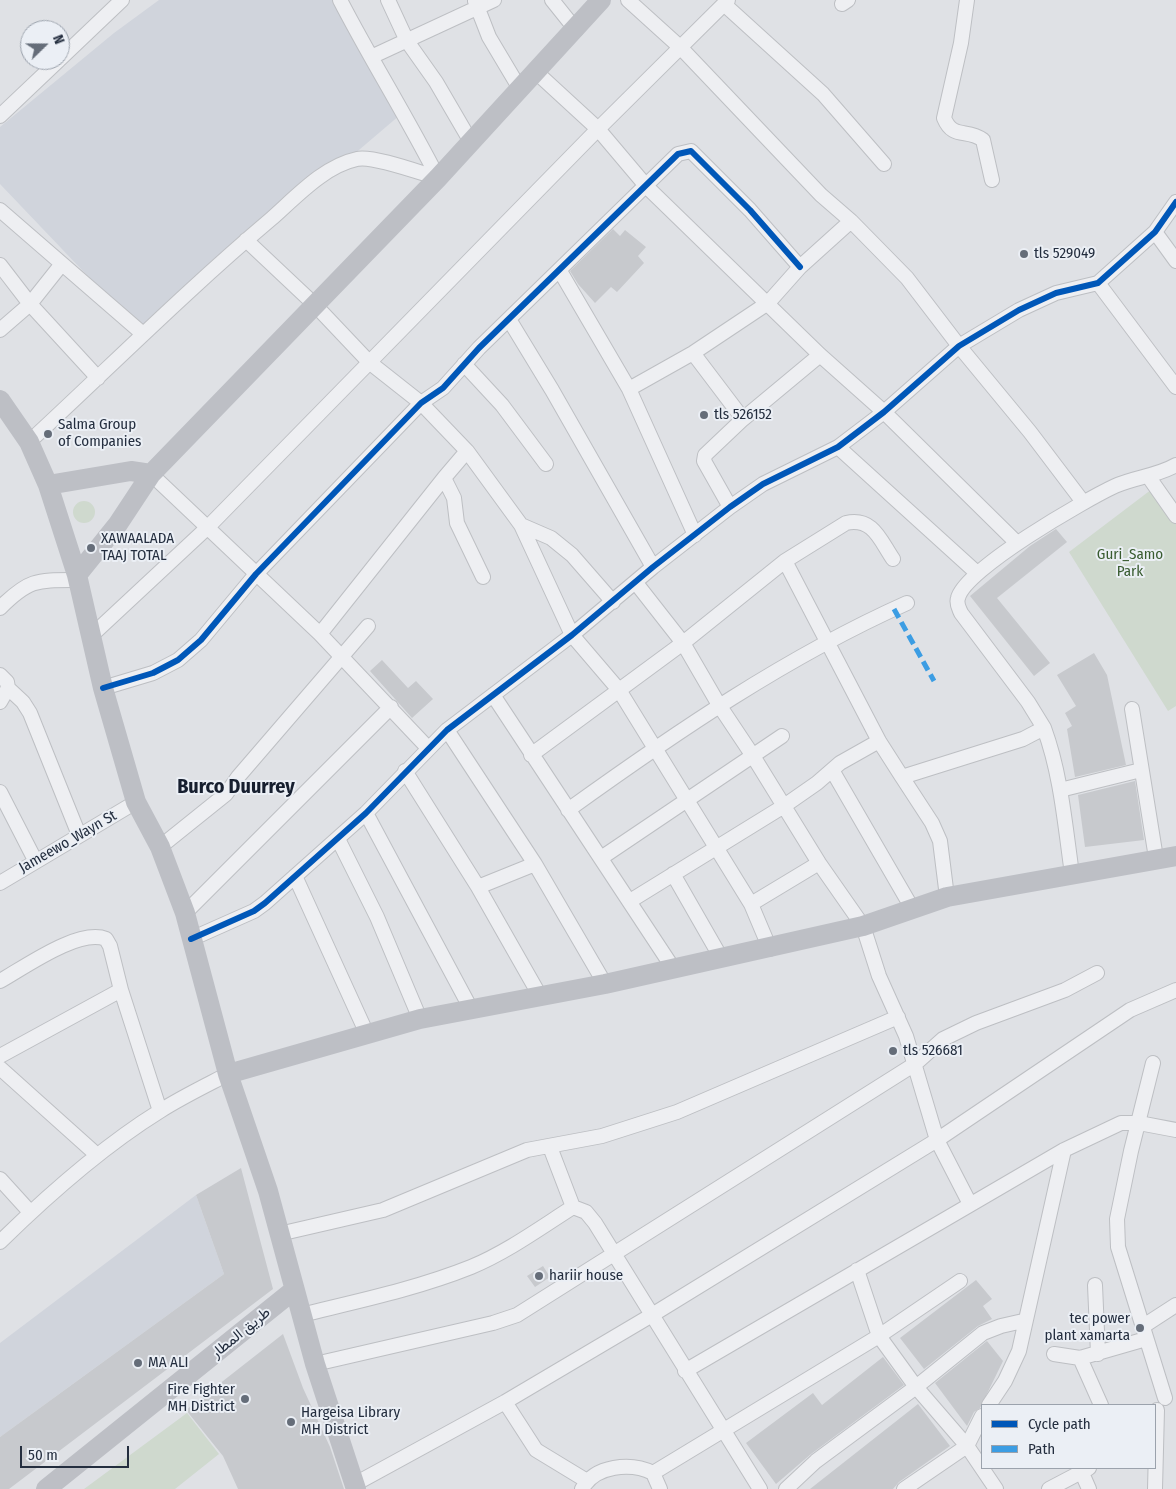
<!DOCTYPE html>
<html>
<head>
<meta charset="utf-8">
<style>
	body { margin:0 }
	#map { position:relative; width:1176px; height:1489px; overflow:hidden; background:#dfe1e5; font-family:"Fira Sans Condensed",sans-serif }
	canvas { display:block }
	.legend { position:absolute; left:981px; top:1404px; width:175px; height:65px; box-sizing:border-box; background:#ebeff5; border:1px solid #9ba2ac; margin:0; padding:6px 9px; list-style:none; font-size:15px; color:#242e3f }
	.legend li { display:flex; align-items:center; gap:10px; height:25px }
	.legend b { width:25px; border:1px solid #9ba2ac }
	.north { position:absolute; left:20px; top:20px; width:50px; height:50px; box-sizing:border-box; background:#ebeff5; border:1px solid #9ba2ac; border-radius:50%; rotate:68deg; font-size:14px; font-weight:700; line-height:20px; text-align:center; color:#242e3f }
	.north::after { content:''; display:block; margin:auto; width:18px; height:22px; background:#656d79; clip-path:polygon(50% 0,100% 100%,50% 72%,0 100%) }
	.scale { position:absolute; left:20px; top:1446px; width:109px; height:22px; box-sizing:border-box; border:2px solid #242e3f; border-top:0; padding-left:6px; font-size:15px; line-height:18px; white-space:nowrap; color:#242e3f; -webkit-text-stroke:4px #ebeff5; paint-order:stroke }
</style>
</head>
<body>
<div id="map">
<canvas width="1176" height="1489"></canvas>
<ul class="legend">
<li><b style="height:6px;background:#0057b8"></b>Cycle path</li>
<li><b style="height:6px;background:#3c9de3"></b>Path</li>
</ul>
<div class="north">N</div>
<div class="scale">50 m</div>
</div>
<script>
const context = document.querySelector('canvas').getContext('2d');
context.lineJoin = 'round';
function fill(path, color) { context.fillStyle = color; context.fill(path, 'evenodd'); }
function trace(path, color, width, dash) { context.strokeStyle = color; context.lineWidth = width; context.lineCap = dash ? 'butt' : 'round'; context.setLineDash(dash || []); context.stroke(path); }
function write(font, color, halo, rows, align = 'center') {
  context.font = font + ' "Fira Sans Condensed",Vazirmatn,sans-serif'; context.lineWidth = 4; context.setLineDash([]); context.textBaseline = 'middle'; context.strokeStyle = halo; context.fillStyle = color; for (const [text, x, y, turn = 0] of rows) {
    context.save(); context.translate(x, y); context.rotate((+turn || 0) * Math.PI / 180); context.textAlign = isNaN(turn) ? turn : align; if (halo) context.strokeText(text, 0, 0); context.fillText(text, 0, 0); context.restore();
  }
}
fill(new Path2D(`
	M159,0H338L400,115L143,334L0,184V127L114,33Z
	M196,1195L224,1274L0,1437V1343Z`), '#d0d4dc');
fill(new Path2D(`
	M1160,483L1176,510V706L1168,711L1069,552Z
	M73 512a11 11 0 1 1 22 0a11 11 0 1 1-22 0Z
	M187,1413L219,1454L175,1489H84Z`), '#cfd9ce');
fill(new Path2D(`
	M613,229L620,236L625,230L646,247L638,256L644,263L617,292L611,287L595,303L578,284L570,271Z
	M1056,529L1067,542L997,598L1050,663L1034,676L970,596L1030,546Z
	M1094,653L1107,675L1126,765L1075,777L1067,729L1072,726L1065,713L1076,706L1057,675Z
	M382,660L408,688L416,681L433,699L412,718L370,671Z
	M1135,781L1144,840L1085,847L1078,795Z
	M241,1168L273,1289L9,1489H0V1437L224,1274L196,1195Z
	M543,1266L550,1277L535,1287L527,1276Z
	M976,1280L992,1299L983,1306L992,1319L978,1326L924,1369L900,1338Z
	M283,1334L303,1388L330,1447L344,1489H238L223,1456L186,1410Z
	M987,1341L1003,1361L980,1408L974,1412L967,1426L935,1383Z
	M883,1357L904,1385L811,1454L776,1484L746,1443L813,1393L822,1405Z
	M918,1404L950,1446L899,1482L893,1489H810Z`), '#c7c9cd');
const street = new Path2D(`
	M340,0C371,60 407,117 438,178
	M388,0L407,41L436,82L471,142
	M552,0L576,30
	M628,0L681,48L821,195L851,221L907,278L959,346L1030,432L1083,502
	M967,0L961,43L944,118C953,140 967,128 983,140L992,180
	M475,1L489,37L520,89
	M842,4L848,0
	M725,5L823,94L884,164
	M371,57L494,0
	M60,59L122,0
	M536,72L598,129L647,187L820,355L884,412L1017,543
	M0,116L59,60
	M0,210L143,334
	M1155,232L1176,261
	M246,240L315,305L369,362L421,403L467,451L521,525L572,635L619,690L751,904L770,949
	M0,265L30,304L98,378
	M560,271L629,389L693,353L768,303L800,267L851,221
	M1098,283L1176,387
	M510,321L552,390L653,567
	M0,330L30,304L61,265
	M693,353L743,419
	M464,364L502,405L546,464
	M629,389L695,535
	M29,442C110,367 187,290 271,219C296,197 324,166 357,159C372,155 421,173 438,178
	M838,447L977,573
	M467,451L444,478L454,498L457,523L483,577
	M151,474L320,634L428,748
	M1148,476L1176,516
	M730,507L704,461L705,455L743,419L820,355
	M521,525L551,538L572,555L613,602
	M785,561L879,741L902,777
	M636,583L683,643L719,705L753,756L819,863L863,926L879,976L906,1036L937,1140L970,1204
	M0,608C29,579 37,580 77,580
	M320,634L444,478
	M91,636L208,527L598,129L728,0
	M0,675L7,682L8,688L0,702
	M8,688L23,702L30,713L79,835
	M103,688L153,673L178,660L201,640L256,574L421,403L443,388L479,348L678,154L691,151L750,210L800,267
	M493,695L673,968
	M1132,709L1156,858
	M1044,728C1061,774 1065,825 1072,874
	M447,730L535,864L605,984
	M531,755L683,643L785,561L846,523C873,517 880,540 893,559
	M832,770L912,908
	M405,771L478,887L540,996
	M1060,790L1141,770
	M0,792L35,860
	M568,810C675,733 786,657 907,603
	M366,813L471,1009
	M338,839L377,917L420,1019
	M160,847L226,794L238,777L368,626
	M601,858L782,736
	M673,874L720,956
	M295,876L367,1034
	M0,883L136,802
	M478,887L535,864
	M947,897L940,841L932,823L902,777L1023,739L1044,728L1028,702L961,613C959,608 956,604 958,598C965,569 1085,500 1115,486C1135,477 1157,476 1176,465
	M630,901L784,806L817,783L840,763L879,741
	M751,904L819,863
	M185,913L391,707
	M191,939L254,911L265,903L366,813L447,730L572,635L653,567L730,507L763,484L838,447L884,412L959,346L1019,310L1056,293L1098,283L1155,232L1176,202
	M0,981C25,967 79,928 106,939L110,946L121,990
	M0,1056L121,990L160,1111
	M1153,1063L1131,1151L1117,1219L1118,1247L1165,1398
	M0,1068L97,1155
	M550,1147L573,1207
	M0,1179L30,1212
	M279,1234L383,1210L527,1150L602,1136L677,1112L898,1017
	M0,1242C49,1194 102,1147 160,1111C182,1097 205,1086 228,1074
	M857,1270L879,1336L916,1387L967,1446L996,1489
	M1095,1285L1098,1354
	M301,1315C358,1301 416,1289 471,1267C507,1252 540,1228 573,1207L586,1212L595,1223L760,1489
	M1142,1327L1176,1305
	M1054,1354L1080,1358L1146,1339
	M1080,1358L1101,1405
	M315,1364L493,1323L517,1315L915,1064L943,1039L976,1023L1065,990L1097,973
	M685,1371L1064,1150L1121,1123H1139L1176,1130
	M505,1402L536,1450L587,1481
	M989,1405L1005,1381L1019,1351L1064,1150
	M653,1473L660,1489
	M1082,1473L1089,1489
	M355,1484L505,1402L652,1315L937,1140L1130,1010L1176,990
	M582,1489C595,1465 631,1462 653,1473L879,1336L960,1281
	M786,1489L816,1461L916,1387L983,1333L1001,1326L1023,1321
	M904,1489L967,1446L982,1416
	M1049,1489L1089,1468
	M1155,1489L1157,1410`);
trace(street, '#bdbfc3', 16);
trace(street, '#eeeff2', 14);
trace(new Path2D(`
	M0,400L29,442L48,485L77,575L103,688L136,802L160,847L185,913L228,1074L268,1191L315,1364L356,1489
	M48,485L131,471L151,474
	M77,575L118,524L151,474L438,178L601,0
	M228,1074L420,1019L605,984L863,926L947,897L1176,856
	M46,1489L294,1290`), '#bdbfc5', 20);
trace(new Path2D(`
	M894,609L934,681`), '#3c9de3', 5, [10, 5]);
trace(new Path2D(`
	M103,688L153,673L178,660L201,640L256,574L421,403L443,388L479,348L678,154L691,151L750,210L800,267
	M191,939L254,911L265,903L366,813L447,730L572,635L653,567L730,507L763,484L838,447L884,412L959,346L1019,310L1056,293L1098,283L1155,232L1176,202`), '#0057b8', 6);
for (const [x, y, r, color] of [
	[1024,254,5,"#656d79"],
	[704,415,5,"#656d79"],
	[48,434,5,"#656d79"],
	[91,548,5,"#656d79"],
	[893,1051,5,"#656d79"],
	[539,1276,5,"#656d79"],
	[1140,1328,5,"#656d79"],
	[138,1363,5,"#656d79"],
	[245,1399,5,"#656d79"],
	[291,1422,5,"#656d79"]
]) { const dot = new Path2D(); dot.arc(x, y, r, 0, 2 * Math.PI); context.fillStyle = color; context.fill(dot); trace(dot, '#ebeff5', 2); }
write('15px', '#242e3f', '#ebeff5', [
	["tls 529049",1034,254],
	["tls 526152",714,415],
	["Salma Group",58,425],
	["of Companies",58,442],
	["XAWAALADA",101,539],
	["TAAJ TOTAL",101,556],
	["tls 526681",903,1051],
	["hariir house",549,1276],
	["tec power",1130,1319,"right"],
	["plant xamarta",1130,1336,"right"],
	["MA ALI",148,1363],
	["Fire Fighter",235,1390,"right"],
	["MH District",235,1407,"right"],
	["Hargeisa Library",301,1413],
	["MH District",301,1430]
], 'left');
write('15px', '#395c30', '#ebeff5', [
	["Guri_Samo",1130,555],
	["Park",1130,572]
]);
write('15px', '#242e3f', '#ebeff5', [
	["Jameewo_Wayn St",68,842,-30],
	["طريق المطار",241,1333,-39]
]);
write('bold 20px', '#171f2f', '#ebeff5', [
	["Burco Duurrey",236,787]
]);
</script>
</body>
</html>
